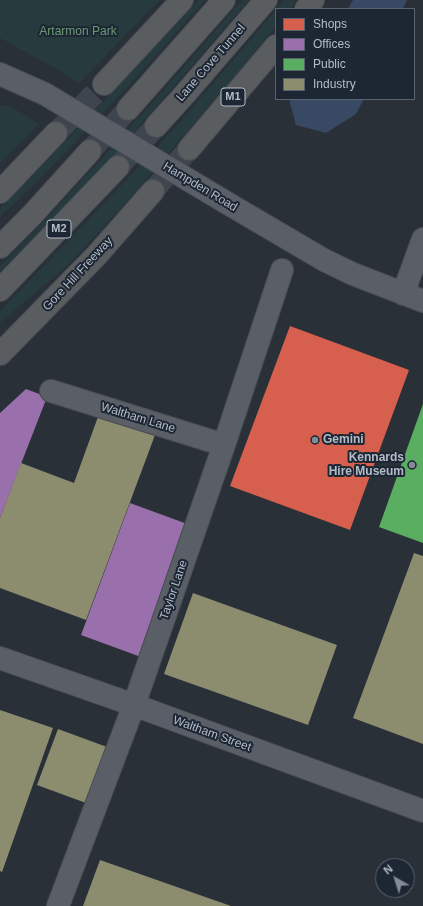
<!DOCTYPE html>
<html>
<head>
<meta charset="utf-8">
<style>
	body { margin:0 }
	#map { position:relative; width:423px; height:906px; overflow:hidden; background:#2a3038; font-family:Arial,sans-serif }
	canvas { display:block }
	.legend { position:absolute; left:275px; top:8px; width:140px; height:92px; box-sizing:border-box; background:#1d2633; border:1px solid #59626f; margin:0; padding:5px 7px; list-style:none; font-size:12px; color:#b4bcc9 }
	.legend li { display:flex; align-items:center; gap:8px; height:20px }
	.legend b { width:20px; border:1px solid #59626f }
	.north { position:absolute; left:375px; top:858px; width:40px; height:40px; box-sizing:border-box; background:#1d2633; border:1px solid #59626f; border-radius:50%; rotate:321deg; font-size:11px; font-weight:700; line-height:16px; text-align:center; color:#b4bcc9 }
	.north::after { content:''; display:block; margin:auto; width:14px; height:18px; background:#848b96; clip-path:polygon(50% 0,100% 100%,50% 72%,0 100%) }
</style>
</head>
<body>
<div id="map">
<canvas width="423" height="906"></canvas>
<ul class="legend">
<li><b style="height:11px;background:#d6604d"></b>Shops</li>
<li><b style="height:11px;background:#9970ab"></b>Offices</li>
<li><b style="height:11px;background:#5aae61"></b>Public</li>
<li><b style="height:11px;background:#8c8c6e"></b>Industry</li>
</ul>
<div class="north">N</div>
</div>
<script>
const context = document.querySelector('canvas').getContext('2d');
context.lineJoin = 'round';
function fill(path, color) { context.fillStyle = color; context.fill(path, 'evenodd'); }
function trace(path, color, width, dash) { context.strokeStyle = color; context.lineWidth = width; context.lineCap = dash ? 'butt' : 'round'; context.setLineDash(dash || []); context.stroke(path); }
function write(font, color, halo, rows, align = 'center') {
  context.font = font + ' Arial,sans-serif'; context.lineWidth = 4; context.setLineDash([]); context.textBaseline = 'middle'; context.strokeStyle = halo; context.fillStyle = color; for (const [text, x, y, turn = 0] of rows) {
    context.save(); context.translate(x, y); context.rotate((+turn || 0) * Math.PI / 180); context.textAlign = isNaN(turn) ? turn : align; if (halo) context.strokeText(text, 0, 0); context.fillText(text, 0, 0); context.restore();
  }
}
fill(new Path2D(`
	M0,0H160L79,83L53,67L0,38Z
	M199,0H205C140,75 72,149 0,217V208L22,187Z
	M242,0H249L102,169L0,272V267C39,227 76,186 114,145C157,97 200,49 242,0Z
	M284,0H296L290,9H276Z
	M276,10V26L242,68L130,198L68,265L0,323V311L119,188L179,123Z
	M0,105L12,107L39,124L0,163Z`), '#273a3e');
fill(new Path2D(`
	M353,0H407L403,9H348Z
	M289,99H364L356,114L326,133L296,125Z`), '#384963');
fill(new Path2D(`
	M290,326L409,370L350,530L230,486Z`), '#d6604d');
fill(new Path2D(`
	M26,389L47,397L0,518V413Z
	M130,503L190,525L141,657L81,635Z`), '#9970ab');
fill(new Path2D(`
	M423,404V543L379,527Z`), '#5aae61');
fill(new Path2D(`
	M99,414L155,435L86,620L0,588V518L21,463L74,483Z
	M414,553L423,556V744L353,718Z
	M193,593L337,645L308,725L164,674Z
	M0,710L53,728L2,872L0,871Z
	M58,729L107,747L86,803L37,785Z
	M100,860L231,906H83Z`), '#8c8c6e');
trace(new Path2D(`
	M56,133L104,84
	M90,151L128,109
	M118,167L156,126
	M153,191L189,149`), '#3f454e', 22, [22, 11]);
const minor = new Path2D(`
	M0,74L45,94
	M227,203L324,260L353,274L423,301
	M403,294L423,239
	M51,391L224,445
	M0,658L134,705L423,811
	M58,906L134,705L224,445L282,270`);
const highway = new Path2D(`
	M306,9L313,0
	M104,84L182,0
	M128,109L224,0
	M156,126L185,94L266,0
	M189,149L276,46
	M0,192L56,133
	M0,247L32,215L90,151
	M0,290L118,167
	M0,354L96,256L153,191`);
trace(minor, '#484c53', 24);
trace(highway, '#474c53', 24);
trace(minor, '#5a5e66', 22);
trace(highway, '#5a5d60', 22);
const minorBridge = new Path2D(`
	M45,94L227,203`);
trace(minorBridge, '#484c53', 24, []);
trace(minorBridge, '#5a5e66', 22);
for (const [x, y, r, color] of [
	[315,440,4,"#848b96"],
	[412,465,4,"#848b96"]
]) { const dot = new Path2D(); dot.arc(x, y, r, 0, 2 * Math.PI); context.fillStyle = color; context.fill(dot); trace(dot, '#1d2633', 1.5); }
for (const [x, y, w] of [
	[233,97,24],
	[59,229,24]
]) { const box = new Path2D(); box.roundRect(x - w / 2, y - 9, w, 18, 3); context.fillStyle = '#1d2633'; context.fill(box); trace(box, '#b4bcc9', 1); }
write('bold 11px', '#b4bcc9', null, [
	["M1",233,97],
	["M2",59,229]
]);
write('12px', '#6b9a76', '#1d2633', [
	["Artarmon Park",78,32]
]);
write('12px', '#b4bcc9', '#1d2633', [
	["Lane Cove Tunnel",211,63,-49],
	["Hampden Road",200,187,31],
	["Gore Hill Freeway",78,274,-47],
	["Waltham Lane",138,418,17],
	["Taylor Lane",174,590,-71],
	["Waltham Street",212,734,20]
]);
write('bold 12px', '#b4bcc9', '#1d2633', [
	["Gemini",323,440],
	["Kennards",404,458,"right"],
	["Hire Museum",404,472,"right"]
], 'left');
</script>
</body>
</html>
